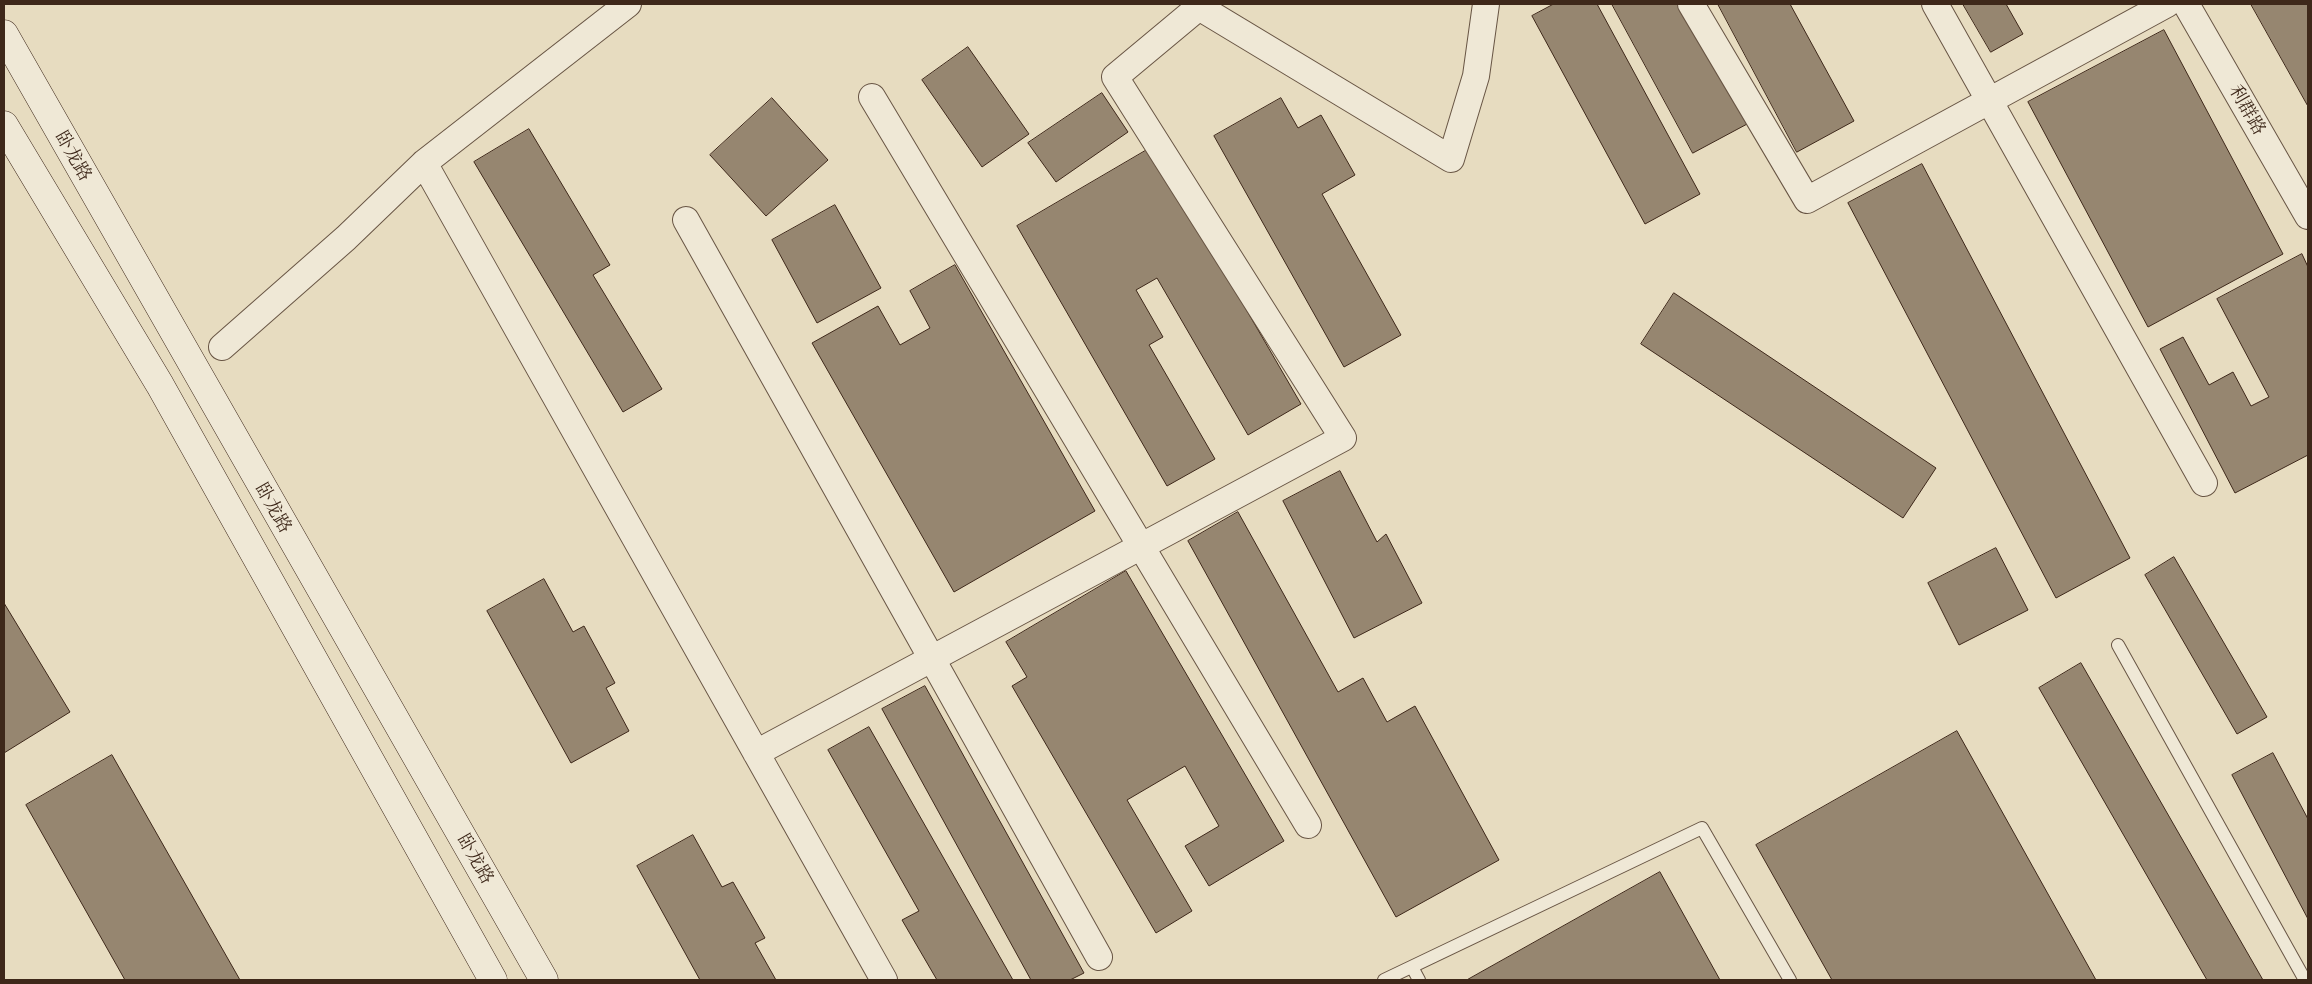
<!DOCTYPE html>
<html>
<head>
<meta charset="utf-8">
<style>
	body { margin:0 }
	#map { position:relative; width:2312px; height:984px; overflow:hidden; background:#e7dcc0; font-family:"Libre Caslon Text",serif }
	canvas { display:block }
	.frame { position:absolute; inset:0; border:5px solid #3e281a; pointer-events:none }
</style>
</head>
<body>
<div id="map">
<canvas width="2312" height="984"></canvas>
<div class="frame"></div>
</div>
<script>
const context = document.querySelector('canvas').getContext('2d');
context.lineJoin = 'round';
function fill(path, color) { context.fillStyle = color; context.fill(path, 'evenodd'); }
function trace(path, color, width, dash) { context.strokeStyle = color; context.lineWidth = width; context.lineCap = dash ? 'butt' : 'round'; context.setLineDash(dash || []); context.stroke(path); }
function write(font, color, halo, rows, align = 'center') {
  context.font = font + ' "Libre Caslon Text","Noto Serif SC",serif'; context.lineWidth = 4.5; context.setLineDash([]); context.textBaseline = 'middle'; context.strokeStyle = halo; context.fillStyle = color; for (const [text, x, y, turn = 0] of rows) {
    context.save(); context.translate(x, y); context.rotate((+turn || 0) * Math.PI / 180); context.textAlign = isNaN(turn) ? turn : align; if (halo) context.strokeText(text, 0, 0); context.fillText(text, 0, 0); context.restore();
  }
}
const building = new Path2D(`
	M1554,4H1597L1700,194L1645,224L1532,16Z
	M1612,4H1684L1749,123L1693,153Z
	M1718,4H1790L1854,121L1797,152Z
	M1963,4H2006L2023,34L1991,52Z
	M2251,4H2308V106Z
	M2164,30L2283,254L2148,327L2028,102Z
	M968,47L1029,134L982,167L922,80Z
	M1102,93L1128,132L1056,182L1028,143Z
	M772,98L828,160L766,216L710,155Z
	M1281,98L1298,128L1321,115L1355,175L1322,194L1401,335L1344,367L1214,136Z
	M529,129L610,265L593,275L662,389L623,412L474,162Z
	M1152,147L1301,404L1248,435L1157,278L1136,290L1163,337L1149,345L1215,459L1167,486L1017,226Z
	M1922,164L2130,558L2056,598L1848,203Z
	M835,205L881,288L817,323L772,240Z
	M2302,254L2308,267V455L2235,493L2160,349L2183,337L2209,385L2233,372L2251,406L2269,397L2217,299Z
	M955,265L1095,511L954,592L812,343L878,306L900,345L930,328L910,291Z
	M1674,293L1936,468L1903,518L1641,344Z
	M1340,471L1377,542L1386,534L1422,603L1354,638L1283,501Z
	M1238,512L1338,692L1363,678L1387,722L1415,706L1499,860L1396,917L1188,541Z
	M1996,548L2028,610L1959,645L1928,583Z
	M2174,557L2267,717L2237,734L2145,575Z
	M1126,571L1284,841L1209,886L1185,846L1219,826L1185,766L1127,800L1192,911L1156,933L1012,686L1027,677L1006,642Z
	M544,579L573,632L584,626L615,683L606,688L629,731L571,763L487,611Z
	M4,603L70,712L4,753Z
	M2081,663L2263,980H2207L2039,688Z
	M925,686L1084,973L1070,980H1031L882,709Z
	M869,727L1013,980H937L902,920L919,911L828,750Z
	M1957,731L2096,980H1832L1756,845Z
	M2273,753L2308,819V919L2232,775Z
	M112,755L240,980H125L26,805Z
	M693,835L722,887L733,882L765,938L755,943L776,980H700L637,866Z
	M1660,872L1720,980H1467Z`);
fill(building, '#968670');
trace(building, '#3e281a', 1);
const service = new Path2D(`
	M2118,645L2305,980
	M1412,967L1419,980
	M1384,980L1702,828L1790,980`);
const minor = new Path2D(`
	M1691,4L1807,200L2167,4
	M1935,4L2204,483
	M2186,4L2308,216
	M872,97L1308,825
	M424,163L884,980
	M686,220L1099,957
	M222,347L346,238L424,163L628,4
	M756,753L1343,438L1115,77L1199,7L1451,159L1476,76L1486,4`);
const secondary = new Path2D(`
	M4,34L544,980
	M4,125L160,385L493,980`);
trace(service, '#685544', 14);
trace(minor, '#685544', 28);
trace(secondary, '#3e281a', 29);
trace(service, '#efe8d6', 12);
trace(minor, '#efe8d6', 26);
trace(secondary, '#efe8d6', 28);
write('18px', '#3e281a', '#efe8d6', [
	["利群路",2247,110,60],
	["卧龙路",73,156,60],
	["卧龙路",273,508,60],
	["卧龙路",475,859,60]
]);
</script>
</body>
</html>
